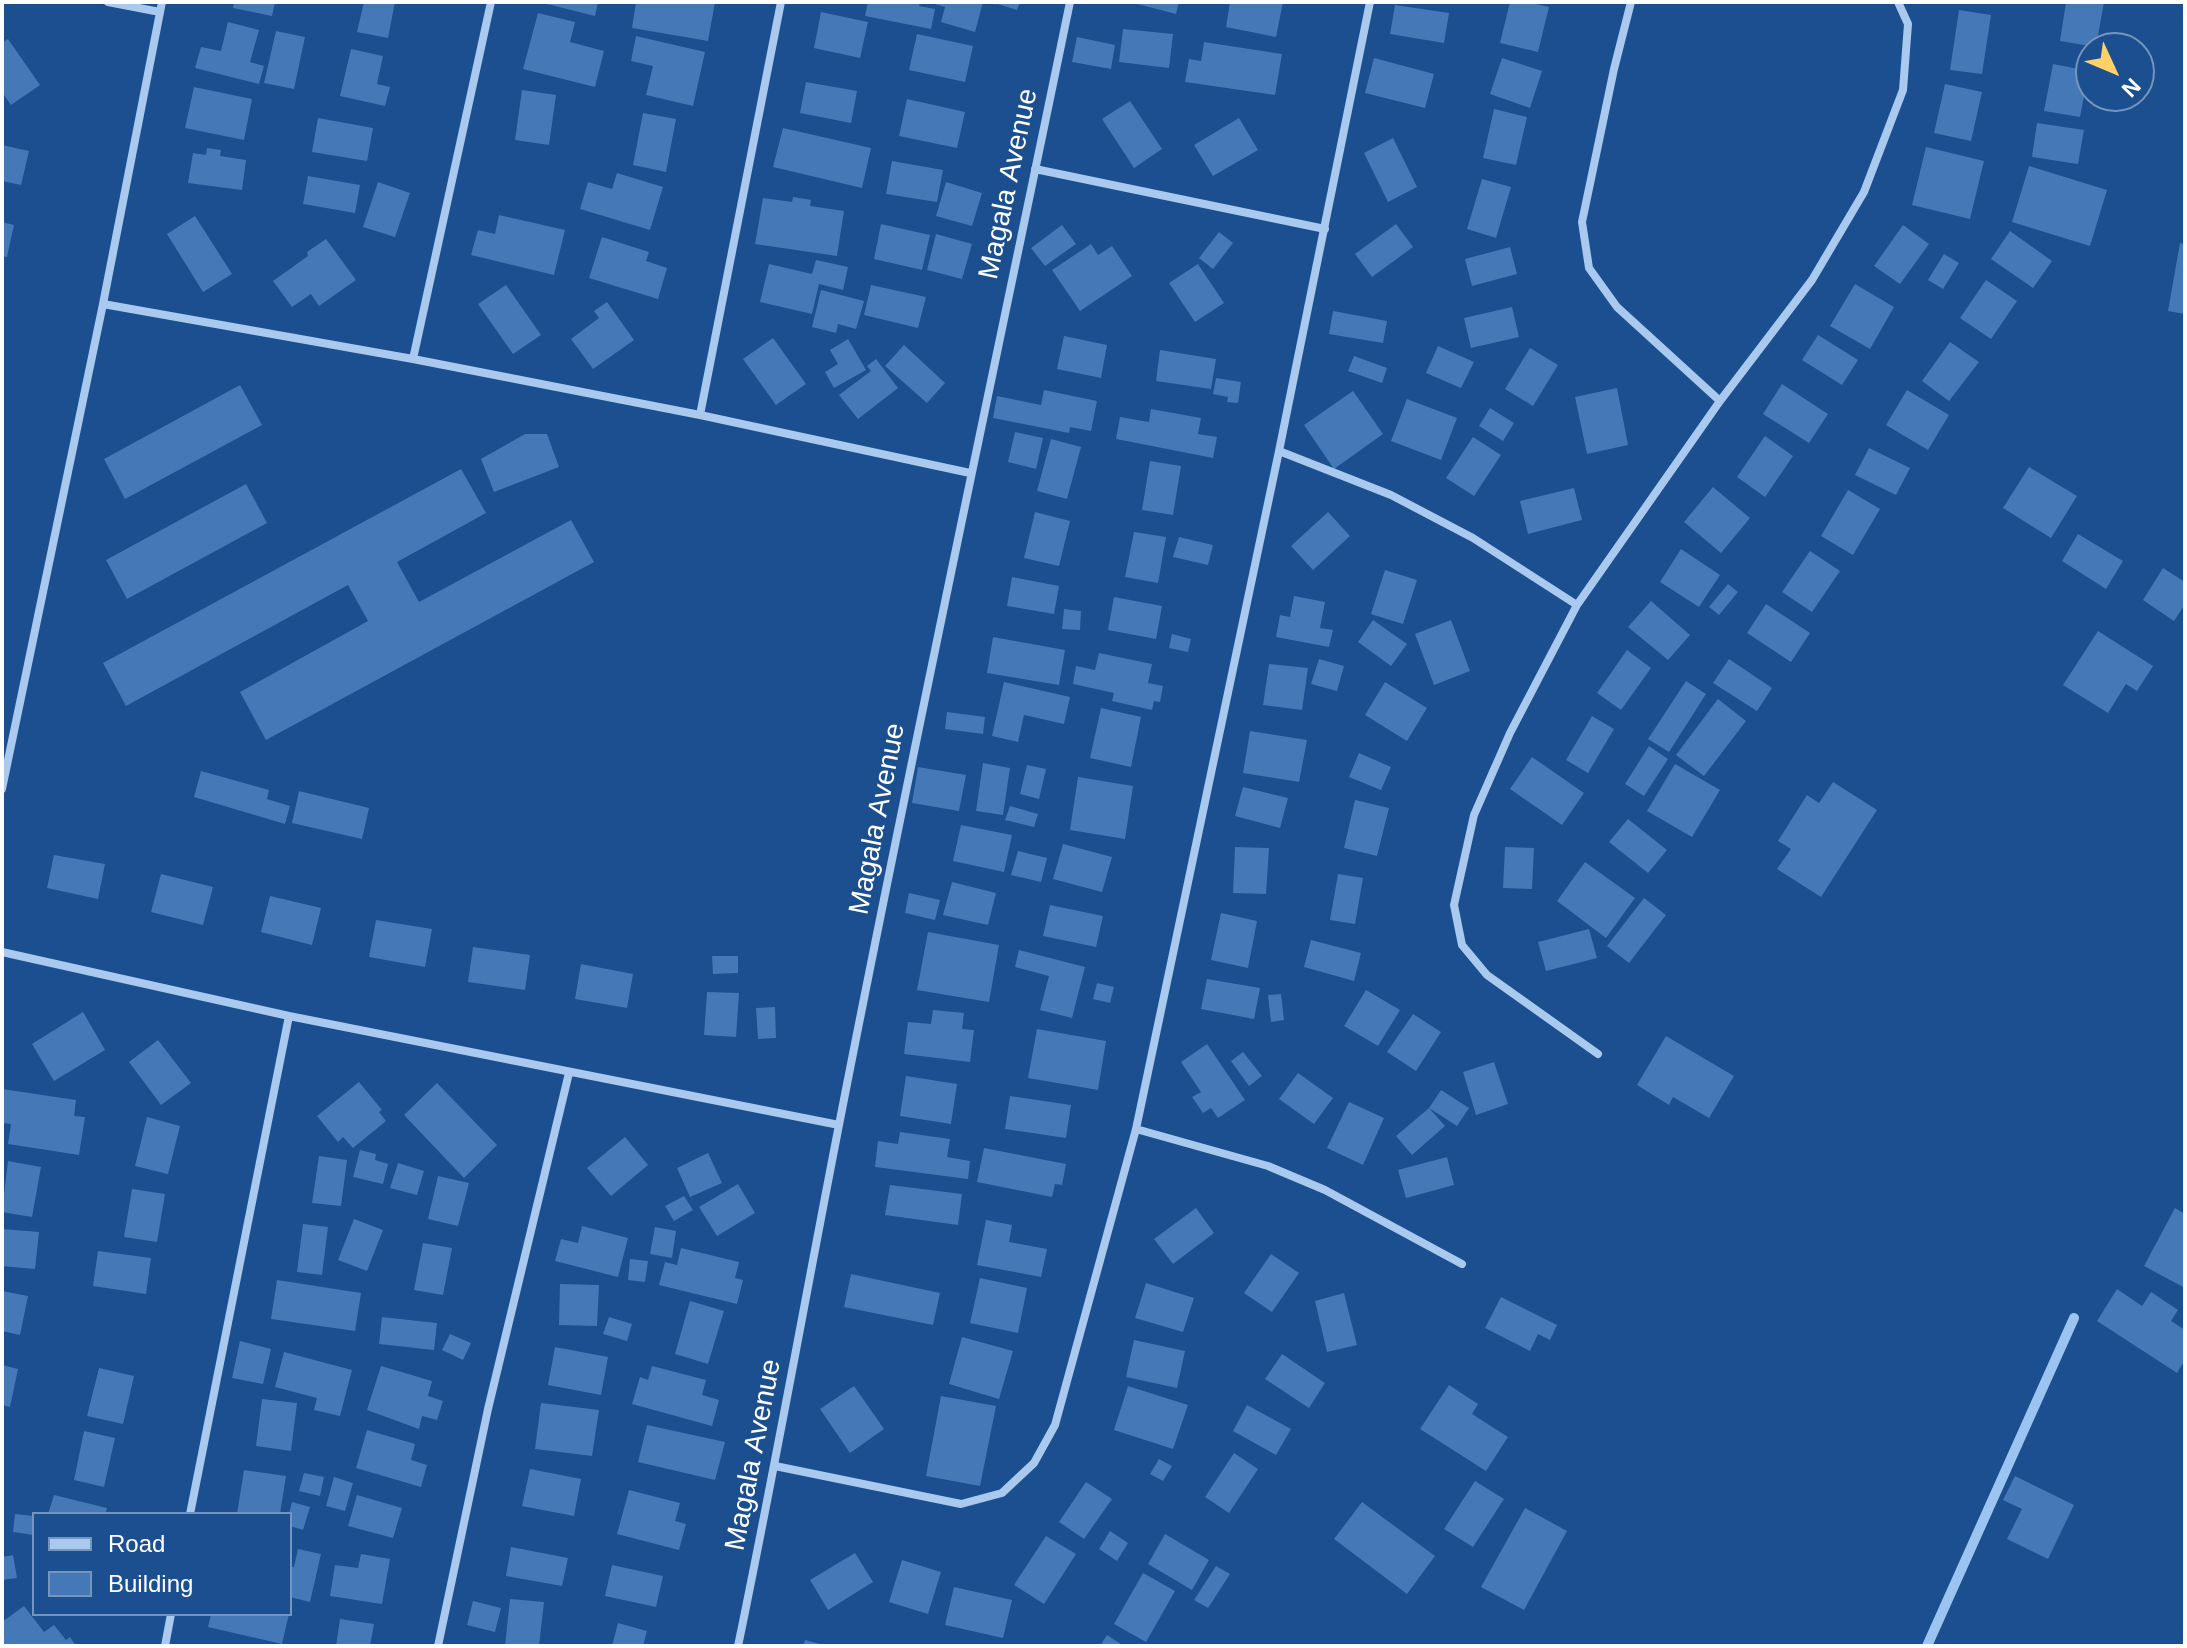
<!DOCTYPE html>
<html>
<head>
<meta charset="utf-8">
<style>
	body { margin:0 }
	#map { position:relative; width:2187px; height:1648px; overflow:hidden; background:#1b4f8f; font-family:Arial,sans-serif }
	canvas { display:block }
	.frame { position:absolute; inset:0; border:4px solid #fff; pointer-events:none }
	.legend { position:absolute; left:32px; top:1512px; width:260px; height:104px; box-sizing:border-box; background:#1b4f8f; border:2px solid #7695bc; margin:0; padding:10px 14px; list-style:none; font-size:24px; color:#fff }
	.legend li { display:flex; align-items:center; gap:16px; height:40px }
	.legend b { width:40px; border:2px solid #7695bc }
	.north { position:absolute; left:2075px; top:32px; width:80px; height:80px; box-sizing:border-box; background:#1b4f8f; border:2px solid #7695bc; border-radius:50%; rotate:134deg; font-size:22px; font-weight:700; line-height:32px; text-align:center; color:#fff }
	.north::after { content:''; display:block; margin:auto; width:28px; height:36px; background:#ffd166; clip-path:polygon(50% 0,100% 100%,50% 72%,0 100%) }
</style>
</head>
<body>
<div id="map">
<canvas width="2187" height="1648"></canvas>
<div class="frame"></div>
<ul class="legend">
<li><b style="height:10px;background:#a9c9ee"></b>Road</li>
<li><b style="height:22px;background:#4478b7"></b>Building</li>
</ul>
<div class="north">N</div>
</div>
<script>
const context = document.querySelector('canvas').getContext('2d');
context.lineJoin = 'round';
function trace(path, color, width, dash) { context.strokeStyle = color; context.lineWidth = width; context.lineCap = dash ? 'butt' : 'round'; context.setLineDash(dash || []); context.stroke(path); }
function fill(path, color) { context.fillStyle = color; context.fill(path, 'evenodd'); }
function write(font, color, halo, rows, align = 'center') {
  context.font = font + ' Arial,sans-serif'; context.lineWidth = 6; context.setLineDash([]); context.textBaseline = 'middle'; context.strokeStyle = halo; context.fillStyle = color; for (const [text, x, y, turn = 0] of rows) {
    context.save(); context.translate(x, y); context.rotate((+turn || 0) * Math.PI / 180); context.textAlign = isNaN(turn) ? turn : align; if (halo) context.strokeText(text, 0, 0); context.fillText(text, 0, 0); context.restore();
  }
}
trace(new Path2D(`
	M1927,1646L2074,1318`), '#9cc4f0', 10);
fill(new Path2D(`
	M234,2H275L272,16L233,8Z
	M364,2H395L388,38L357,32Z
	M539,2H598L595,16Z
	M636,2H715L708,41L632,28Z
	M868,2H920L919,6L935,9L931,29L865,16Z
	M928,2H983L975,32L941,22L945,7Z
	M991,2H1020L1017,10Z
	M1130,2H1179L1176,14Z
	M1230,2H1283L1276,37L1226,27Z
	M1510,2H1527L1549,7L1538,52L1500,43Z
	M2066,2H2104L2096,47L2060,41Z
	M1395,5L1449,13L1444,43L1390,34Z
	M1959,10L1991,15L1982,74L1950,70Z
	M821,12L868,22L860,58L814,48Z
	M538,13L575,22L570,42L604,51L595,87L523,69Z
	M228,22L259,30L250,62L264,66L259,84L195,68L201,47L221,51Z
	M1123,29L1173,34L1169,68L1119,62Z
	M276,31L305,37L294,89L264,83Z
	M917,34L973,46L965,82L909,70Z
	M636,36L705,52L693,106L646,95L653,66L631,61Z
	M1077,37L1115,45L1111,69L1072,62Z
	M8,39L40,85L11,105L2,92V43Z
	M1204,42L1282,54L1275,95L1185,82L1189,59L1201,61Z
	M351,49L383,56L377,84L390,87L385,106L340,96Z
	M1374,58L1434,74L1425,108L1365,93Z
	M1502,58L1542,71L1530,108L1490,94Z
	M2053,64L2089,71L2080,117L2044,111Z
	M806,82L857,91L851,123L800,113Z
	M1945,84L1982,92L1971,141L1934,133Z
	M194,87L252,99L244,140L185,128Z
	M522,90L556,95L549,145L515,140Z
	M907,99L965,112L957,148L899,136Z
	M1130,101L1162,149L1134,168L1102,119Z
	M1494,109L1527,117L1516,165L1483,158Z
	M643,113L676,119L666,172L633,165Z
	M318,118L373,128L367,161L312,152Z
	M1239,118L1258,150L1213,176L1194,145Z
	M2037,123L2084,130L2078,164L2032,157Z
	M783,128L871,148L862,188L773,167Z
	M1393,138L1417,187L1388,202L1364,153Z
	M2,145L29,151L21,185L2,181Z
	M1926,147L1984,161L1970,219L1912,205Z
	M207,148L221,150L220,156L246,160L242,190L188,183L193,153L206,155Z
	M892,161L943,170L937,202L886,194Z
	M2029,166L2107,190L2090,246L2012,222Z
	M617,173L663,187L650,230L580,209L588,182L612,189Z
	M308,176L360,185L355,213L303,204Z
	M1482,179L1511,187L1496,238L1467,229Z
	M378,182L410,193L395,237L363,227Z
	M946,182L982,193L972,226L936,216Z
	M793,197L811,200L810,206L844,211L837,256L755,244L763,198L792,202Z
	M499,215L565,230L554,275L471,255L478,230L495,234Z
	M195,216L232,274L203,292L167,234Z
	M2,222L14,225L7,257L2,256Z
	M881,224L930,235L922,270L874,259Z
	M1396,224L1413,247L1372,277L1355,254Z
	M1062,225L1076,244L1045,266L1031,248Z
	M1903,225L1929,244L1900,284L1874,266Z
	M2010,231L2052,261L2033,288L1991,259Z
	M1219,232L1233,243L1213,269L1199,258Z
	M936,234L972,244L962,279L927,270Z
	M602,237L649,252L646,261L667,268L658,299L589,278Z
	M326,239L356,280L319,306L311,294L292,307L273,281L308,256L307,252Z
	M2180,243L2185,244V314L2168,311Z
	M1091,244L1098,255L1112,246L1132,276L1080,311L1052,270Z
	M1510,247L1517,274L1472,286L1465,259Z
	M1944,254L1959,263L1943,289L1928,280Z
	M816,260L848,267L843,290L819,284L812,314L760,302L769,264L812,274Z
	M1198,264L1224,303L1195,322L1169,283Z
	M1986,280L2017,301L1991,339L1960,318Z
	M1855,284L1894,307L1870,349L1830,326Z
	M506,285L541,335L513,354L478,304Z
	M871,285L926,297L918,328L864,315Z
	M821,290L864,301L856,329L838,324L836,333L812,327Z
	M607,302L634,340L593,369L571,339L599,318L594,311Z
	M1512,307L1519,337L1471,348L1464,318Z
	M1333,311L1387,321L1383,343L1329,334Z
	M1818,335L1858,360L1842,385L1802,360Z
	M1064,336L1107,345L1101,378L1057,369Z
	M773,338L806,384L776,405L743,359Z
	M848,339L866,370L834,388L825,372L838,364L830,350Z
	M1950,342L1979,362L1949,401L1922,381Z
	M904,345L945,383L927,403L885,366Z
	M1438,346L1474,362L1461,388L1426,373Z
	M1530,348L1558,365L1533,406L1505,389Z
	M1160,350L1216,359L1211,389L1156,381Z
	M1354,356L1387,368L1382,383L1348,371Z
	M876,359L898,388L858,419L839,395L871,371L867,366Z
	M1216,378L1241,382L1238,403L1227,402L1228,397L1213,394Z
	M1782,384L1828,414L1809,443L1763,414Z
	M240,385L262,425L125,499L104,459Z
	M1617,388L1628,445L1587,454L1575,397Z
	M1044,390L1097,401L1091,431L1070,427L1069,433L993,418L997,396L1041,405Z
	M1907,390L1949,415L1928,450L1886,425Z
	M1353,391L1383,434L1334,469L1304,425Z
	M1407,399L1457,418L1441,460L1391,441Z
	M1490,408L1514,423L1503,441L1479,426Z
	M1151,409L1201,418L1198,434L1217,437L1213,458L1116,439L1120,417L1149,422Z
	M1015,432L1043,438L1036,469L1008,462Z
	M525,434H547L559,467L494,492L481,459Z
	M1765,436L1793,456L1765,497L1737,477Z
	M1473,437L1501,455L1474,496L1446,478Z
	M1051,439L1081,447L1067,499L1037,491Z
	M1869,448L1910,468L1896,495L1855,475Z
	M1150,461L1181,466L1173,515L1142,510Z
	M2029,467L2077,496L2051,538L2003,508Z
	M461,469L486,513L397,562L419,602L571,520L594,562L266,740L240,692L368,621L348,585L126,706L103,663Z
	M246,484L267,523L127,599L106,560Z
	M1713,487L1750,518L1721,553L1684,522Z
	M1574,488L1582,520L1528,534L1520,501Z
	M1848,490L1880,509L1853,555L1821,536Z
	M1035,512L1070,521L1059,566L1024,558Z
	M1328,512L1350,536L1313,570L1291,546Z
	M1134,532L1166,537L1158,583L1125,577Z
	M2078,534L2123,561L2106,589L2062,561Z
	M1179,537L1213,545L1208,565L1173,557Z
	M1681,549L1720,575L1699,607L1660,582Z
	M1810,551L1840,571L1812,612L1782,592Z
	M2163,568L2185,582V604L2174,621L2143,600Z
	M1385,570L1417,580L1403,624L1371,614Z
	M1012,577L1059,586L1054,614L1007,606Z
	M1728,584L1738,592L1719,615L1709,607Z
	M1294,596L1325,602L1320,628L1333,630L1329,647L1276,637L1280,615L1290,617Z
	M1114,597L1162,606L1156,639L1108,630Z
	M1651,601L1690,635L1668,660L1628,627Z
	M1766,604L1810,633L1791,662L1747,633Z
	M1064,609L1081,611L1080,630L1062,629Z
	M1373,620L1407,644L1391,666L1358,642Z
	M1451,620L1470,671L1434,685L1415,634Z
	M2098,631L2153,666L2137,691L2126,684L2108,713L2063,685Z
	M1172,634L1191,639L1188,652L1169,648Z
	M993,637L1065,650L1059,685L987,673Z
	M1627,650L1651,668L1621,710L1597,693Z
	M1099,653L1152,664L1148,683L1163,686L1160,702L1154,701L1152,710L1112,701L1114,693L1073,684L1076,666L1095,670Z
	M1319,659L1344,666L1337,691L1311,684Z
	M1729,659L1772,688L1757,711L1713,683Z
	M1269,664L1308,668L1302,710L1263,705Z
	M1686,681L1706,694L1669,752L1648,739Z
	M1004,682L1070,697L1064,724L1024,715L1018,742L992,736Z
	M1385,682L1427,708L1407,741L1365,715Z
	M1718,699L1746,721L1704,776L1676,755Z
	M1101,708L1141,717L1131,767L1090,758Z
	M947,712L985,717L983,734L945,729Z
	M1592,716L1614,729L1588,773L1566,760Z
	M1250,731L1307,740L1299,782L1243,773Z
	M1649,746L1668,759L1644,796L1625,784Z
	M1359,753L1391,767L1381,790L1349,777Z
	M1532,757L1584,793L1562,825L1510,789Z
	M983,763L1010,768L1003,815L976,811Z
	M1675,764L1720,790L1692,837L1647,811Z
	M1027,765L1046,769L1039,799L1020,794Z
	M918,767L966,775L959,811L912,803Z
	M201,771L269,790L267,799L290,806L285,824L194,797Z
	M1078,777L1133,786L1125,839L1070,830Z
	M1833,782L1877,810L1821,897L1777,869L1791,849L1778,841L1807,795L1819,803Z
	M1243,787L1288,798L1280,828L1235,816Z
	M299,791L369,808L362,839L292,823Z
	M1355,800L1389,808L1377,856L1344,848Z
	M1010,806L1038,814L1034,827L1005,820Z
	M1628,819L1667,850L1648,873L1609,842Z
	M961,825L1012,835L1004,872L953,861Z
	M1063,844L1112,857L1102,892L1053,879Z
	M1235,847L1269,848L1266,894L1233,893Z
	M1505,847L1534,848L1532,889L1503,888Z
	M1018,851L1047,858L1041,882L1011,875Z
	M54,855L105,864L98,899L47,888Z
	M1585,862L1635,898L1606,938L1557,901Z
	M161,874L213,887L203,925L151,912Z
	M1338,874L1363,878L1355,924L1330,920Z
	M952,882L996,893L988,925L943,915Z
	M909,893L940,900L935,920L905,913Z
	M270,896L321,908L312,945L261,932Z
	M1644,898L1666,915L1629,963L1607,946Z
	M1050,905L1103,916L1096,947L1043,936Z
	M1221,913L1257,921L1248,968L1211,960Z
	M376,920L432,929L425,967L369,957Z
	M1589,929L1597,958L1546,971L1538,942Z
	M928,932L999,945L989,1002L917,990Z
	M1311,940L1361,953L1354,981L1304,967Z
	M473,947L530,955L525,990L468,982Z
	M1019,950L1085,967L1072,1018L1040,1010L1049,976L1015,967Z
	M712,956H738V973L713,974Z
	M581,964L633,974L627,1008L575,999Z
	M1207,979L1260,988L1254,1019L1201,1009Z
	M1097,983L1114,987L1110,1003L1093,999Z
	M1366,990L1400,1010L1378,1046L1344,1026Z
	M707,992L739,993L736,1037L704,1035Z
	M1281,994L1284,1020L1271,1022L1268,995Z
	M775,1007L776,1038L758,1039L756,1008Z
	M933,1010L964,1013L962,1029L974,1030L970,1062L904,1054L908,1022L931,1024Z
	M83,1012L105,1050L54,1081L32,1044Z
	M1413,1014L1441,1032L1416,1071L1387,1052Z
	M1037,1029L1106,1041L1098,1090L1028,1078Z
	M1666,1036L1734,1076L1709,1118L1673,1097L1669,1105L1637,1085Z
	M158,1040L191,1083L161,1105L129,1062Z
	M1207,1044L1245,1100L1218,1118L1211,1108L1203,1113L1192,1097L1201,1092L1181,1062Z
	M1243,1052L1262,1076L1249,1086L1231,1061Z
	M1494,1062L1508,1104L1476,1115L1463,1072Z
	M1298,1073L1333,1098L1314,1124L1279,1099Z
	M906,1076L957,1084L951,1124L900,1116Z
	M359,1082L382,1110L379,1112L386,1121L353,1148L343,1137L338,1142L317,1116Z
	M437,1083L497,1145L464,1178L404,1115Z
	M2,1089L76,1100L74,1116L85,1117L79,1155L8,1144L11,1124L2,1123Z
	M1441,1090L1469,1108L1457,1126L1429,1108Z
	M1010,1096L1071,1105L1066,1138L1005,1129Z
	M1349,1102L1384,1118L1363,1165L1327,1148Z
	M1429,1108L1445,1126L1412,1155L1396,1136Z
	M147,1117L180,1126L168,1174L135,1166Z
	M900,1132L950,1139L947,1157L970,1161L968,1179L875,1167L878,1141L898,1144Z
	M625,1137L648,1165L611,1196L587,1168Z
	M984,1148L1066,1164L1062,1185L1055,1184L1052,1197L977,1182Z
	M360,1150L376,1154L375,1160L388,1164L383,1184L353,1177Z
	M708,1153L722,1183L690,1197L677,1168Z
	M319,1156L347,1160L341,1206L312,1203Z
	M1447,1157L1454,1185L1406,1198L1398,1170Z
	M8,1161L41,1167L32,1217L2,1212Z
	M398,1163L424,1171L417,1195L390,1188Z
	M438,1176L469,1183L458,1226L428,1219Z
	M738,1184L755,1213L717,1236L699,1207Z
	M890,1185L962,1194L958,1225L885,1215Z
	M132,1189L165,1194L157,1242L124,1237Z
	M684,1196L693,1210L674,1221L665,1206Z
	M1196,1208L1214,1233L1173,1264L1154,1239Z
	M2175,1208L2185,1214V1288L2144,1266Z
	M354,1219L383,1230L367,1271L338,1260Z
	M986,1220L1012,1225L1009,1242L1047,1249L1041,1277L977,1265Z
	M303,1224L328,1227L322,1275L297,1272Z
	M582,1226L628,1238L618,1277L555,1261L561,1239L578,1243Z
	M655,1227L676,1231L672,1258L650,1254Z
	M2,1229L39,1232L35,1269L2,1266Z
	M423,1243L452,1248L443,1295L414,1290Z
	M681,1248L739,1262L735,1278L743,1280L737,1304L659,1285L665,1262L677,1265Z
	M98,1251L151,1258L146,1294L93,1286Z
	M1271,1254L1299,1273L1272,1312L1244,1293Z
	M630,1259L648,1261L645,1282L628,1280Z
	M851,1274L940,1293L933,1325L844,1307Z
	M980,1278L1027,1288L1018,1333L970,1323Z
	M277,1280L361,1293L355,1331L271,1319Z
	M1146,1283L1194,1298L1183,1332L1135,1318Z
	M560,1284L599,1285L597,1326L559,1325Z
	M2117,1289L2142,1306L2151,1292L2178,1310L2171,1321L2185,1330V1360L2177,1373L2097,1321Z
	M2,1291L28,1296L20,1335L2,1331Z
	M1344,1293L1357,1345L1327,1352L1315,1301Z
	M1501,1297L1557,1325L1550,1340L1538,1334L1530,1351L1485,1328Z
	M690,1301L724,1311L708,1364L675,1354Z
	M382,1317L437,1323L434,1350L379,1344Z
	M609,1317L632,1324L627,1341L603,1334Z
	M450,1334L471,1343L463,1360L442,1350Z
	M962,1337L1013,1351L999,1399L949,1384Z
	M1134,1340L1185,1351L1177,1388L1126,1377Z
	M240,1341L271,1349L263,1384L232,1378Z
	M555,1347L608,1357L601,1395L548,1385Z
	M284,1352L352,1370L340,1416L314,1410L317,1398L275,1387Z
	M1282,1354L1325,1383L1309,1408L1265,1379Z
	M2,1365L18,1369L10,1407L2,1405Z
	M381,1366L432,1381L428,1396L443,1401L437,1420L422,1416L419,1429L367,1410Z
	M652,1366L706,1380L702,1395L719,1400L712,1426L632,1404L640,1377L648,1380Z
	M99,1368L134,1376L123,1424L87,1416Z
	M1449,1385L1478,1404L1472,1414L1508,1437L1486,1471L1420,1429Z
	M854,1386L884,1429L850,1453L820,1409Z
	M1128,1386L1188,1405L1173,1449L1114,1430Z
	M941,1396L996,1406L980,1486L926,1476Z
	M262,1399L297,1403L291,1451L256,1446Z
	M541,1403L599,1410L592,1456L535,1449Z
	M1247,1405L1291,1429L1276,1455L1233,1431Z
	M647,1425L725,1442L715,1480L638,1462Z
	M367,1430L415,1444L411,1460L427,1465L421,1487L356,1468Z
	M84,1431L115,1438L104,1487L74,1480Z
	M1234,1453L1258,1469L1229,1513L1205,1497Z
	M1159,1459L1172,1466L1163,1481L1150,1474Z
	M530,1469L581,1479L574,1516L522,1506Z
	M244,1470L286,1476L280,1514H237Z
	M304,1473L324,1477L320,1496L299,1491Z
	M2015,1476L2074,1505L2048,1559L2007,1539L2022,1509L2003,1500Z
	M334,1477L353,1483L345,1511L326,1506Z
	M1475,1481L1504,1499L1473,1547L1444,1529Z
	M1086,1482L1112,1499L1084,1539L1059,1522Z
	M629,1490L680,1503L675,1521L686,1524L679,1550L617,1534Z
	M54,1495L107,1508L105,1514H48Z
	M357,1495L402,1508L393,1538L348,1526Z
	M292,1502L310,1507L303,1530L290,1526L289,1514Z
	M1362,1502L1435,1556L1407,1594L1334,1539Z
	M1525,1508L1567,1531L1524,1610L1481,1587Z
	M15,1514L34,1516L33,1535L13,1532Z
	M1110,1531L1128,1543L1117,1561L1099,1549Z
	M1165,1534L1209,1560L1192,1590L1148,1564Z
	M1046,1536L1076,1554L1044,1604L1014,1585Z
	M511,1547L568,1558L562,1586L506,1576Z
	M298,1549L321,1554L310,1602L290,1597V1566L294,1567Z
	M855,1553L873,1582L828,1610L810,1580Z
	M361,1554L390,1559L382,1604L330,1596L335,1565L358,1568Z
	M13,1555L17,1578L2,1580V1557Z
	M902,1560L941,1572L928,1614L889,1602Z
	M612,1565L663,1576L656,1607L605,1596Z
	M1216,1566L1230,1574L1208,1608L1194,1600Z
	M1143,1573L1175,1591L1146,1642L1114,1624Z
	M954,1587L1012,1600L1003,1638L945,1625Z
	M510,1599L544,1602L539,1646H505Z
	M473,1601L501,1608L495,1632L467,1625Z
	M24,1606L44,1632L54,1625L66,1640L70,1637L76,1646H2V1622Z
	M211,1614H289L282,1644L208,1627Z
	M340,1619L374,1624L370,1646H336Z
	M618,1623L647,1631L643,1646H612Z
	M1107,1635L1124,1646H1100Z
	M805,1640L824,1645V1646H803Z`), '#4478b7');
trace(new Path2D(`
	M108,2L160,12
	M1631,2L1614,69L1582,222L1589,268L1617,307L1720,401
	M1035,169L1325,229
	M103,304L413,359L491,2
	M413,359L700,415L970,473
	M700,415L781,2
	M1279,451L1391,495L1473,538L1577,605
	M2,789L103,304L162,2
	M2,952L289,1016L839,1125
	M1598,1054L1487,975L1462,945L1454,905L1474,815L1510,733L1577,605L1720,401L1812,280L1864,192L1903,90L1908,24L1898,2
	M1136,1129L1268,1166L1325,1190L1462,1264
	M775,1466L961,1504L1002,1493L1034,1463L1055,1425L1136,1129L1279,451L1370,2
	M190,1514L289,1016
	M165,1646L171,1614
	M438,1646L488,1409L569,1073
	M738,1646C774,1473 805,1299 839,1125C912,750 993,376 1070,2`), '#a9c9ee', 8);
write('28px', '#fff', '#1b4f8f', [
	["Magala Avenue",1009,184,-78],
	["Magala Avenue",878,819,-79],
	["Magala Avenue",754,1455,-79]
]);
</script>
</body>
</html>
